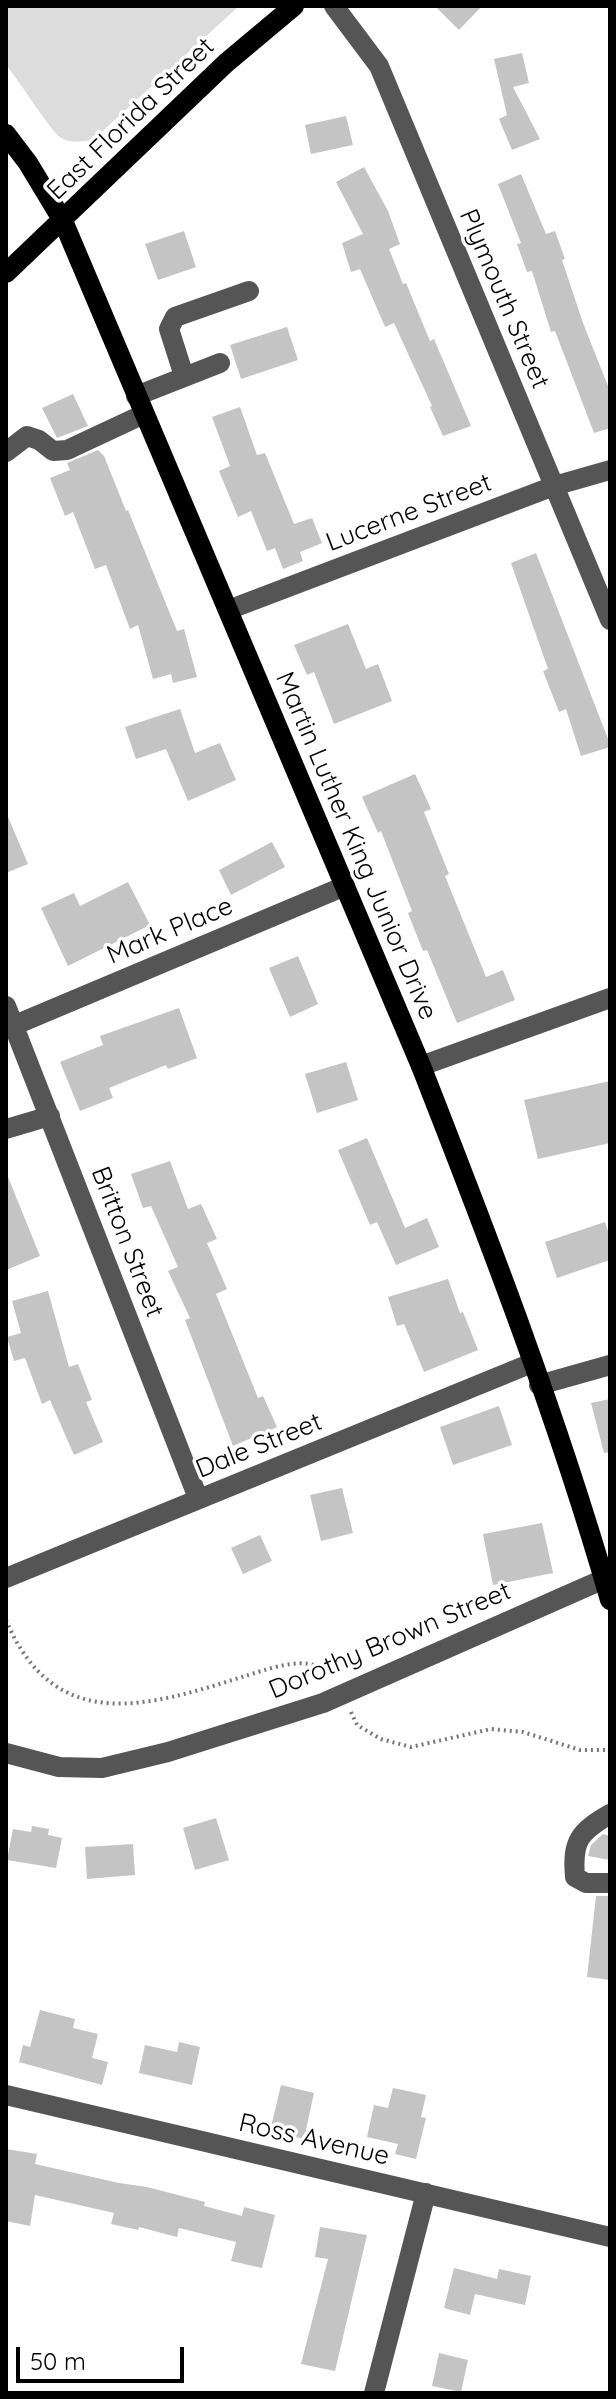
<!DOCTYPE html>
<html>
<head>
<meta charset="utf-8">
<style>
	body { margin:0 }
	#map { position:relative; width:616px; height:2399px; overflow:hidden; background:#fff; font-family:Quicksand,sans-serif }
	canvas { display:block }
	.frame { position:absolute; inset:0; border:8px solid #000; pointer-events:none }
	.scale { position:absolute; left:16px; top:2347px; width:168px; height:36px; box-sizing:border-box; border:4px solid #000; border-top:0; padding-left:10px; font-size:24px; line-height:28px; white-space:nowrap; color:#000; -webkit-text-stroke:6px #fff; paint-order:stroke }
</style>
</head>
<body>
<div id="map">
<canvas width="616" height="2399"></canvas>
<div class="frame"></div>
<div class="scale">50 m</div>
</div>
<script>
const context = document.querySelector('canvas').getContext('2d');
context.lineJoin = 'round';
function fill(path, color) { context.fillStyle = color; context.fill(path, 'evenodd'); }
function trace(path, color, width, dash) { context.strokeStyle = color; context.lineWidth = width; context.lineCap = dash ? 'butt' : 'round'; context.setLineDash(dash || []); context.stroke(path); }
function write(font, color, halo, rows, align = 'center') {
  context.font = font + ' Quicksand,sans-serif'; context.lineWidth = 7; context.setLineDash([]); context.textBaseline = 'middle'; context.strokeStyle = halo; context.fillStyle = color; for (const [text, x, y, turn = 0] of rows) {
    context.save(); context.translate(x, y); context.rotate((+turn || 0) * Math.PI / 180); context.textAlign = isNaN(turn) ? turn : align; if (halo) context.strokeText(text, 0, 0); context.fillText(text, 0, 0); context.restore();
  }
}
fill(new Path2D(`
	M6,6H239L93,140C83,141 71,144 61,138C51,132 19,80 6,65Z`), '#dcdcdc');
fill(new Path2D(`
	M435,6H482L459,30Z
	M522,53L529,83L513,87L540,139L512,150L499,119L507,115L494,59Z
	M346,116L353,145L311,154L305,125Z
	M364,167L388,211L400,244L389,249L403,284L406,283L430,341L434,339L471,426L443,436L430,407L432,406L394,323L385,327L360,269L351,272L342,243L363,234L336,182Z
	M521,174L546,234L555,231L565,259L562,260L583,323L610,391V428L594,433L555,331L551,332L532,271L527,272L517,244L521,243L498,184Z
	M184,231L196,267L158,280L145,244Z
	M287,327L298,360L241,379L230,345Z
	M73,394L88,426L57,438L42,408Z
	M240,407L257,455L265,453L294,524L312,518L322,543L300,552L303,561L283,569L275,548L267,551L251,511L238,517L219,471L230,466L212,417Z
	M98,450L104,456L126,511L128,510L177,631L184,629L197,677L173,683L171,674L153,679L138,625L130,629L106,565L95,569L73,512L65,516L50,478L70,470L67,463Z
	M536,553L610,744V747L581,756L566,709L559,712L543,671L548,669L511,563Z
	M348,624L366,669L378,664L392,701L334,724L314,672L307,675L294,645Z
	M180,709L195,753L220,743L236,780L188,801L166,749L136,759L125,727Z
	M415,774L431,809L424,812L449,874L445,876L486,977L503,970L515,1000L457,1023L427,950L423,951L408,913L412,911L381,831L378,833L362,797Z
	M6,812L28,864L6,873Z
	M272,842L285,867L231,895L219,870Z
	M128,882L150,925L68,966L41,908L74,893L80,906Z
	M298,956L318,1004L290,1017L269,968Z
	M179,1008L197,1058L168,1069L166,1065L109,1088L113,1098L80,1111L60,1062L103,1045L100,1036Z
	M346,1062L358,1100L317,1113L305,1074Z
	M610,1081V1143L538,1159L524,1100Z
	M367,1138L405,1228L427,1218L439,1247L396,1265L377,1222L370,1225L338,1150Z
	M170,1161L188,1209L201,1204L217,1239L207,1243L227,1289L216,1294L258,1398L263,1396L277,1427L233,1446L185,1320L190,1318L168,1271L178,1267L151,1206L143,1208L131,1174Z
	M6,1172L40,1256L6,1270Z
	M605,1222L610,1237V1260L557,1278L545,1242Z
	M448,1279L460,1313L463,1312L478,1350L424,1372L404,1324L397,1326L388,1297Z
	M48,1291L69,1367L78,1364L92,1400L86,1402L103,1442L74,1455L50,1400L42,1404L25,1358L14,1361L7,1337L21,1333L12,1301Z
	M610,1399V1452L604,1453L591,1403Z
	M499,1406L512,1445L453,1465L440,1427Z
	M342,1488L353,1533L321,1541L310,1495Z
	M542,1523L553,1573L493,1585L483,1534Z
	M260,1535L272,1561L243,1574L231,1548Z
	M216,1818L229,1860L195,1870L183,1828Z
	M32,1826L49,1829L48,1835L62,1838L56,1868L7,1860L13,1829L31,1832Z
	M603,1834L610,1836V1860L588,1856L591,1845Z
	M133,1844L135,1875L87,1879L85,1847Z
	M596,1896H610V1980L587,1977Z
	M40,2010L75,2019L73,2028L98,2034L92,2058L108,2062L102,2085L19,2062L23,2045L30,2047Z
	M179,2042L200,2047L192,2085L139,2073L145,2045L177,2052Z
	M281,2085L314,2093L304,2139L270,2131Z
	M393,2088L426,2095L421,2117L426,2118L416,2159L395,2154L398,2144L367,2137L374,2105L388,2108Z
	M6,2149L37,2154L35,2164L119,2183L147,2187L205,2202L204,2206L242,2216L244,2207L275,2215L262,2268L231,2261L236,2242L179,2228L177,2237L139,2227L138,2230L111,2224L114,2213L35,2195L30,2226L6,2221Z
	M320,2227L367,2235L335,2371L301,2364L328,2259L315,2257Z
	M454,2268L497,2279L499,2269L531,2276L525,2305L475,2294L470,2315L444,2308Z
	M439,2353L468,2360L461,2392L432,2386Z`), '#c4c4c4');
trace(new Path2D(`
	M6,1620C55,1737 150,1706 245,1676C265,1670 297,1658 317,1666C322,1668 328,1673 332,1676
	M351,1712L357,1725L381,1739L411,1747L491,1729L523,1732L580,1750H610`), '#777', 4, [2, 4]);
trace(new Path2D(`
	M334,6L379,66L610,620
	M184,376L169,329L175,317L249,291
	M136,396L220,363
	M6,452L27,436L39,440L53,451L67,450L144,414
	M228,610L554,486L610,470
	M6,1006L198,1498
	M15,1025L345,886
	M421,1066L610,998
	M6,1129L50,1116
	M539,1385L610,1365
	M6,1578L532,1363
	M6,1753L59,1767L102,1768L168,1752L323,1703L604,1579
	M610,1814C579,1832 572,1841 575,1877L586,1883H610
	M6,2095L610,2237
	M374,2393L426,2193`), '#555', 20);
trace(new Path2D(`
	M6,134L28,163L63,221L421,1066C490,1242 558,1419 610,1600
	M6,273L226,63L294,6`), '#000', 20);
write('26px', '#000', '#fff', [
	["East Florida Street",131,119,-44],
	["Plymouth Street",504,299,67],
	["Lucerne Street",409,513,-21],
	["Martin Luther King Junior Drive",356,846,67],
	["Mark Place",170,931,-23],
	["Britton Street",127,1242,69],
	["Dale Street",259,1446,-22],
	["Dorothy Brown Street",390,1641,-23],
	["Ross Avenue",314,2140,13]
]);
</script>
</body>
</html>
